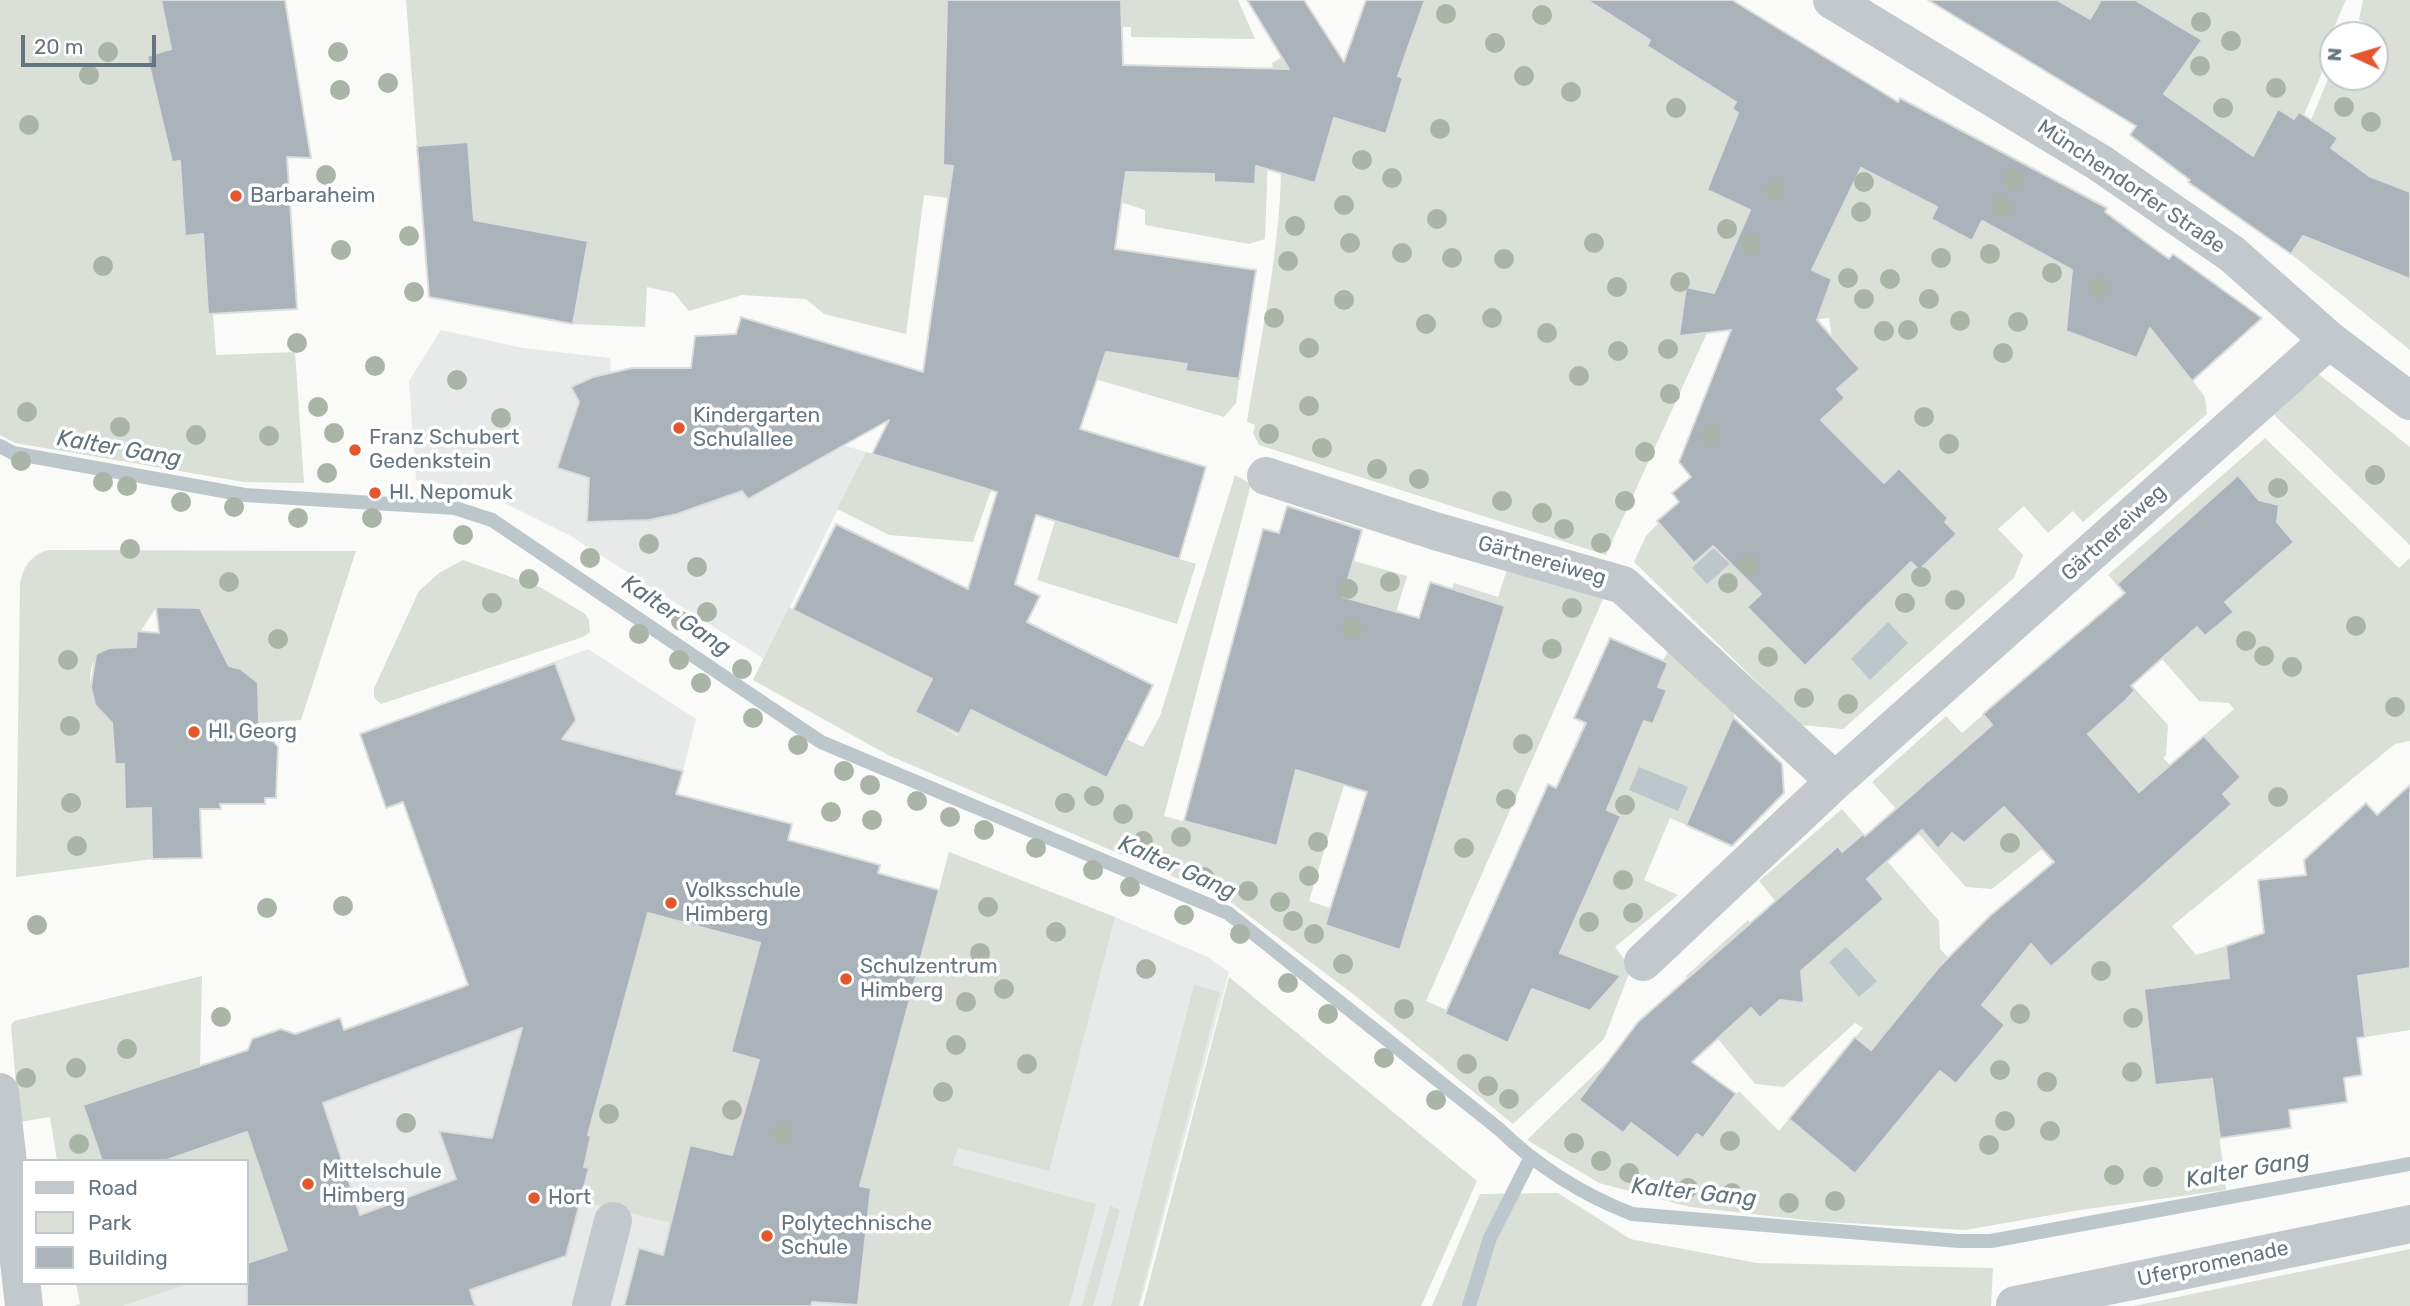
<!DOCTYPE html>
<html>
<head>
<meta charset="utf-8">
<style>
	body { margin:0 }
	#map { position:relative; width:2410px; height:1306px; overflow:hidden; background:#fafaf8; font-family:Rubik,sans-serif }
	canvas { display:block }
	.legend { position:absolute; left:21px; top:1159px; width:228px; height:126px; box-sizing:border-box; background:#fff; border:2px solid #c1c8cd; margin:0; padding:9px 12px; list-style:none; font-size:21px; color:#657683 }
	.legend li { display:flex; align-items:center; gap:14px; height:35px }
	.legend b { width:35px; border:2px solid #c1c8cd }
	.north { position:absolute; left:2319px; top:21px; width:70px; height:70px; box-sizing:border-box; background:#fff; border:2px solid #c1c8cd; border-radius:50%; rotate:274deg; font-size:19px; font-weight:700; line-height:28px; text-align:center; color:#657683 }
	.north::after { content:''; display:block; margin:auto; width:24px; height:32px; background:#e4572e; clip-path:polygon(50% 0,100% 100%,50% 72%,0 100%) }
	.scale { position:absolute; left:21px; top:35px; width:135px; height:32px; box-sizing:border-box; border:4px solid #657683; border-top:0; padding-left:9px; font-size:21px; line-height:24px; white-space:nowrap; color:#657683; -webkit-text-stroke:5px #fff; paint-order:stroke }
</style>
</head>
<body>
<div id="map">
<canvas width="2410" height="1306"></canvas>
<ul class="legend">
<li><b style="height:9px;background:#c3c8cc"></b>Road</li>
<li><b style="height:19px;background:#dadfd7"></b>Park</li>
<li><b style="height:19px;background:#aab3b9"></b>Building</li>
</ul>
<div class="north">N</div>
<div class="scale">20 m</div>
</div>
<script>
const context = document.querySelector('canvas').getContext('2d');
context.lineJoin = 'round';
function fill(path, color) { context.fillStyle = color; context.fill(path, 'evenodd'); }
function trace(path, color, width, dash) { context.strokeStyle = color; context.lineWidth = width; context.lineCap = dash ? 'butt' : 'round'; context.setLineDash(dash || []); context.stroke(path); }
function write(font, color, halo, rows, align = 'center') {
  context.font = font + ' Rubik,sans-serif'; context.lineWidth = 7; context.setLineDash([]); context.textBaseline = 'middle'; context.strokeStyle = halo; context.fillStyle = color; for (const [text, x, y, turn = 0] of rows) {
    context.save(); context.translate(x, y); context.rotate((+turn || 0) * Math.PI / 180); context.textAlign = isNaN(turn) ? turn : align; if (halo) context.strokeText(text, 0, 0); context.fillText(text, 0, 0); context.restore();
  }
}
fill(new Path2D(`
	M441,330L523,348L610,358L611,373L653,367L691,370L695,336L736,334L714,406L866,452L764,659L569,535L476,489L416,480L409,381Z
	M588,649L696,719L677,794L792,824L786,847L840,861L842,854L880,865L878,874L939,890L949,852L1115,917L1208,957L1229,972L1140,1306H123L149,1297L144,1283H247V1161H102L83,1105L249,1049L252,1039L281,1029L290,1035L344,1029L468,985L403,802L386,808L360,734Z`), '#e8e9e9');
fill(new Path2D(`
	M0,0H161L171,49L147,56L158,102L179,149L185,235L203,234L208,314H213L216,355L295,352L304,483L244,482L15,443L0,435Z
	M406,0H947L943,165L1041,168L990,203L924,195L906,334L824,314L806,299L742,295L689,311L674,293L647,287L645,327L573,324L588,241L474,220L468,142L417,146Z
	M1121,0H1238L1255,39L1131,37V27H1122Z
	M1425,0H1732L1897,101L1900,98L2107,208L2106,212L2169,258L2173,254L2262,318L2193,381L2205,397L2207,414L2083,522L2073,511L2048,533L2024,506L1998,529L2023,555L2014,578L1843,729L1801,725L1634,562L1646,536L1679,502L1672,493L1691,477L1679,462L1713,386L1832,338L1829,318L1707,333L1606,555L1259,445L1253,433L1255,425L1247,422C1266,305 1297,180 1272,63L1282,57L1314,112L1403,78L1398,76Z
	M1928,0H2346L2325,48L2331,51L2304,115L2311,120L2333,67V77H2375V35H2363L2365,22L2359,20L2363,0H2410V350L2291,254L2130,135L2136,126Z
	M1257,129H1269L1265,239L1249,244L1145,225V210L1117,201L1118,172L1214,174V182L1255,183Z
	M1089,349L1187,364L1186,371L1239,379L1236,403L1224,417L1085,376Z
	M2316,372L2410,447V545L2275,416L2274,412Z
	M2265,438L2399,568L2410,558V741L2395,744L2172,926L2196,955L2226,946L2229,977L2144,989L2155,1085L2212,1079L2226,1190L2080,1210L1965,1230L1814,1221L1690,1207L1599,1183L1527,1140L1609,1060L1579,1100L1622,1133L1631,1123L1677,1157L1697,1134L1703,1138L1739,1091L1779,1131L1863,1028L1855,1023L1784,1087L1755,1084L1714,1034L1686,976L1748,920L1752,925L1777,903L1759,881L1842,809L1939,921L1940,949L1951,960L1999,908L2054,861L2042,849L1992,889L1966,887L1872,782L1946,716L1962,733L2081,630L2168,725L2166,755L2163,758L2170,765L2234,709L2229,703L2199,701L2162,659L2173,648L2108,575Z
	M866,452L991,490L973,542L889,535L837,509Z
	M1235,475L1251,484L1164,816L1190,823L1263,529L1355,553L1354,561L1407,576L1309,901L1330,908L1342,872L1421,810L1366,793L1429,583L1452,589L1454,583L1498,597L1508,566L1604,597L1426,1001L1447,1010L1496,899L1526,913L1548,784L1581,799L1588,782L1563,772L1585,722L1663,661L1670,647L1735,713L1686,825L1670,818L1644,880L1678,895L1615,947L1631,968L1604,1039L1513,1124L1357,997L1228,900L888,755L753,680L789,607L932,679L918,713L958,736L971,710L1126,739L1143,747L1160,716Z
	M1055,521L1196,564L1177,624L1037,580Z
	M48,550L356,551L301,720L259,723L258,687C247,673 240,665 222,671L187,607L156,608L140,632H137L140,636L139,648L100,653C83,669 91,701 104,715H121L123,753H114L115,764H124L125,809L151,808L152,859L16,877L20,584C23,567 31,555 48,550Z
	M463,560L542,588L585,614L589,620L590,632L583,637L381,704L374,698V688L419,591L439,573Z
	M949,852L1115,917L1049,1171L958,1148L952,1165L1096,1204L1069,1306H858L871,1188L690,1145L671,1223L581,1201L589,1169L584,1167L591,1137L588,1135L648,913L760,943L731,1052L759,1060L876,1126Z
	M2410,911V1030L2365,1037L2359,986L2284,926Z
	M202,976L200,1066L83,1105L102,1161H57L50,1117L19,1122L11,1025L14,1021Z
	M1229,977L1477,1181L1421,1306H1143Z
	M1194,985L1220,992L1138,1306H1111Z
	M247,1132L287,1250L247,1263V1161H164Z
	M1558,1193L1630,1239L1757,1263L1993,1268L1991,1306H1432L1480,1194Z
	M1110,1206L1120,1210L1093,1306H1082Z
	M2410,1249V1306H2134Z
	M76,1283H189L123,1306H74L80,1304Z`), '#dadfd7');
fill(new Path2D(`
	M1729,534L1744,551L1707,584L1692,568Z
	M1888,622L1908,643L1870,680L1851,659Z
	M1639,767L1688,787L1678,811L1629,790Z
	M1846,947L1877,981L1859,997L1829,962Z`), '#bbc7cb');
trace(new Path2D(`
	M0,446L13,453L245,495L455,508L492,520L821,742L1228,913L1499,1129C1538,1167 1581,1194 1632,1214L1959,1241H1991L2410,1164
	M1469,1306L1490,1238L1530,1159`), '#bbc7cb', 14);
const building = new Path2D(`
	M161,0H285L311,158L287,157L297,309L208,314L203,234L185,236L180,161L172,162L147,56L171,49Z
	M947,0H1121L1123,65L1289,69L1247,0H1304L1344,62L1366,0H1425L1398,76L1403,78L1386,134L1334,118L1315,183L1256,166L1255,184L1214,182V174L1126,172L1115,249L1256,270L1239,379L1185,371L1187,364L1106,352L1080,429L1206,467L1179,559L1036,515L1015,584L1040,596L1027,622L1153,685L1107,778L971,710L959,734L915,712L932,679L793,610L836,524L968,589L997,492L872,454L889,420L748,499L742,491L677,514L649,520L587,522L589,478L557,468L579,402L571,387L593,377L632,368H691L695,336L736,334L741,317L923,372L953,166L943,165Z
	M1587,0H1732L1898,102L1900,98L2107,208L2105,212L2140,238L2169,259L2173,254L2262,318L2192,381L2150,328L2137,358L2066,331L2072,270L1982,221L1972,241L1931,219L1937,207L1861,168L1812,270L1832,279L1817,320L1860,369L1837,389L1845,398L1821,420L1884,483L1899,468L1948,518L1945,522L1957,534L1919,570L1911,562L1805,666L1747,607L1761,594L1713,546L1694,563L1657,521L1679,502L1672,493L1691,477L1679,462L1731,330L1679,336L1686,287L1714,293L1750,210L1707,190L1738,113L1732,109L1736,102L1647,46L1650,40Z
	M1928,0H2057L2090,19L2101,0H2135L2202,40L2164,94L2253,156L2278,109L2294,119L2299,112L2338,138L2331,148L2369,176L2410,192V279L2303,236L2291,254L2188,182L2190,180L2130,135L2136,126Z
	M468,142L474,220L588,241L573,324L429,297L417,146Z
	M2238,475L2259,500L2279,505L2277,522L2294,542L2225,602L2234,612L2205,636L2197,627L2131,686L2135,690L2126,700L2088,734L2139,792L2204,736L2241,777L2223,794L2232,804L2051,967L2031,944L1982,1005L2005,1025L1956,1084L1940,1071L1855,1174L1789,1119L1855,1037L1871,1050L1938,968L1991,915L2054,862L2004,807L1964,843L1952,833L1938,849L1922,830L1867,879L1884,899L1801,971L1804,1003L1780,1000L1760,1018L1751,1008L1692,1062L1736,1094L1703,1138L1697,1134L1678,1158L1631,1123L1623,1133L1579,1100L1638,1022L1838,846L1842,852L1863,834L1865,836L1992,725L1983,714L2125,593L2117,584Z
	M1287,506L1362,530L1343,597L1419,618L1430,582L1505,606L1400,950L1325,925L1367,792L1296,770L1277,846L1184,821L1263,529L1279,533Z
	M156,607L200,608L229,666L241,669L258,683L259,723L278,747L276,798H265V804H220L221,809H200L202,858L152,859L151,808L125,809L124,764H115L112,723L95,705L91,687L96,654L109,648L136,647L137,631L159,633Z
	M1610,638L1668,663L1658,687L1667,690L1653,724L1644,721L1607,810L1621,816L1560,953L1621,976L1590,1011L1532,989L1508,1043L1445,1014L1548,784L1556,788L1586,723L1574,718Z
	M555,663L576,720L562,739L683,771L676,794L792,824L788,840L880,865L878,873L939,890L860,1186L871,1188L858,1305L812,1302L811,1306H624L639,1248L663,1255L690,1145L732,1155L759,1060L731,1052L760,943L648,913L588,1135L591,1136L584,1167L589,1168L566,1256L470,1290L475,1306H247V1263L287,1250L247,1132L164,1161H102L83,1105L248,1050L252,1039L281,1029L295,1034L340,1018L344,1030L468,985L403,802L386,808L360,734ZM522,1028L492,1138L439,1131L456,1179L360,1215L323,1103Z
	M1733,717L1782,764L1784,793L1732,846L1686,825Z
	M2410,785V968L2358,976L2365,1037L2357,1038L2362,1075L2344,1078L2347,1102L2289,1110L2291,1128L2220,1138L2212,1079L2155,1085L2144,989L2229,978L2226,946L2264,933L2258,880L2306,875L2304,860L2366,803L2377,815Z`);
fill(building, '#aab3b9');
trace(building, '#dcdcda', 2);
trace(new Path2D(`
	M1832,0L2100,163L2232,254L2329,340L2410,401
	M1266,476L1435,531L1623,585L1835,781
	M1643,962L1835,781L2329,340
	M0,1092L24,1306
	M2015,1305L2410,1224
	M591,1306L613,1221`), '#c3c8cc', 38);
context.fillStyle = '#aab4a7';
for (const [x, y] of [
	[1446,14],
	[1542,15],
	[2201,22],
	[2231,41],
	[1495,43],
	[108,52],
	[338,52],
	[2200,66],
	[89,75],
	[1524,76],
	[388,83],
	[2276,88],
	[340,90],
	[1571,92],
	[2344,107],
	[1676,108],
	[2223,108],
	[2371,122],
	[29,125],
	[1440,129],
	[1362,160],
	[326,175],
	[1392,178],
	[2013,179],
	[1864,182],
	[1775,190],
	[1344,205],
	[2002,206],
	[1861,212],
	[1437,219],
	[1295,226],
	[1727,229],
	[409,236],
	[1350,243],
	[1594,243],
	[1751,244],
	[341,250],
	[1402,253],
	[1990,254],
	[1452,258],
	[1941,258],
	[1504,259],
	[1288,261],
	[103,266],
	[2052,273],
	[1848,278],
	[1890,279],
	[1680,282],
	[1617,287],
	[2099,288],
	[414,292],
	[1864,299],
	[1929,299],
	[1344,300],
	[1274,318],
	[1492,318],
	[1960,321],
	[2018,322],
	[1426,324],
	[1908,330],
	[1884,331],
	[1547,333],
	[297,343],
	[1309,348],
	[1668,349],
	[1618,351],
	[2003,353],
	[375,366],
	[1579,376],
	[457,380],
	[1670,394],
	[1309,406],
	[318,407],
	[27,412],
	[1924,417],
	[501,418],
	[120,427],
	[334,433],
	[1269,434],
	[196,435],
	[1711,435],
	[269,436],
	[1949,444],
	[1322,448],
	[1645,452],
	[21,461],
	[1377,469],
	[327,473],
	[2375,475],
	[1419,479],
	[103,482],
	[127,486],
	[2278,488],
	[1502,501],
	[1625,501],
	[181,502],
	[234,507],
	[1542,513],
	[298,518],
	[372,518],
	[1564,529],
	[463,535],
	[1601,543],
	[649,544],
	[130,549],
	[590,558],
	[1748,565],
	[697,567],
	[1921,577],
	[529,579],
	[229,582],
	[1390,582],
	[1728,583],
	[1348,589],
	[1955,600],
	[492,603],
	[1905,603],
	[1572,608],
	[707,612],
	[681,621],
	[2356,626],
	[1352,629],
	[639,634],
	[278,639],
	[2246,641],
	[1552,649],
	[2264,656],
	[1768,657],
	[68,660],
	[679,660],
	[2292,667],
	[742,669],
	[701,683],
	[1804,698],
	[1848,704],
	[2395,707],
	[753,718],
	[70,726],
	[1523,744],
	[798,745],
	[844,771],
	[870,785],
	[1094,796],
	[2278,797],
	[1506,799],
	[917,801],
	[71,803],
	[1065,803],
	[1625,805],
	[831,812],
	[1123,814],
	[950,817],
	[872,820],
	[984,830],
	[1181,837],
	[1143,841],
	[1318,842],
	[2010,843],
	[77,846],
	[1036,848],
	[1464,848],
	[1093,870],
	[1309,876],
	[1204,877],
	[1623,880],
	[1130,887],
	[1248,891],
	[1280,902],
	[343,906],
	[988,907],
	[267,908],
	[1633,913],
	[1184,915],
	[1293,921],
	[1589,922],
	[37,925],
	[1056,932],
	[1240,934],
	[1314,934],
	[980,953],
	[1343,964],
	[1146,969],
	[2101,971],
	[1288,983],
	[1004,989],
	[966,1002],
	[1404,1009],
	[1328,1014],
	[2020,1014],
	[221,1017],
	[2133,1018],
	[956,1045],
	[127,1049],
	[1384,1058],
	[1027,1064],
	[1467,1064],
	[76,1068],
	[2000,1070],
	[2132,1072],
	[26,1078],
	[2047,1082],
	[1488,1086],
	[943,1092],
	[1509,1099],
	[1436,1100],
	[732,1110],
	[609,1114],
	[2005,1121],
	[406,1123],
	[2050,1131],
	[782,1133],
	[1730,1141],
	[1574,1143],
	[79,1144],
	[1989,1145],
	[1601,1161],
	[1629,1173],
	[2114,1175],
	[2153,1177],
	[1688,1188],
	[1732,1193],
	[1835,1201],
	[1789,1203]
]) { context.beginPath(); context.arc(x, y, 10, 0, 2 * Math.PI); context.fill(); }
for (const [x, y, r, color] of [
	[236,196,7,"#e4572e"],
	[679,428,7,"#e4572e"],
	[355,450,7,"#e4572e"],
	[375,493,7,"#e4572e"],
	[194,732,7,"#e4572e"],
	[671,903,7,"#e4572e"],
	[846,979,7,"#e4572e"],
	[308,1184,7,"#e4572e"],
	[534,1198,7,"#e4572e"],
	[767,1236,7,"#e4572e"]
]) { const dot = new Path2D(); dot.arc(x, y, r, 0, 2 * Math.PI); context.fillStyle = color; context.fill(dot); trace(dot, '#fff', 2.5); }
write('21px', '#657683', '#fff', [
	["Münchendorfer Straße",2131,187,34],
	["Gärtnereiweg",2114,533,-42],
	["Gärtnereiweg",1542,561,16],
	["Uferpromenade",2213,1264,-12]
]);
write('21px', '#657683', '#fff', [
	["Barbaraheim",250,196],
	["Kindergarten",693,416],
	["Schulallee",693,440],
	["Franz Schubert",369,438],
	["Gedenkstein",369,462],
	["Hl. Nepomuk",389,493],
	["Hl. Georg",208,732],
	["Volksschule",685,891],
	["Himberg",685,915],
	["Schulzentrum",860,967],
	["Himberg",860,991],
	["Mittelschule",322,1172],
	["Himberg",322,1196],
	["Hort",548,1198],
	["Polytechnische",781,1224],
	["Schule",781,1248]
], 'left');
write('italic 23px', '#60757c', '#fff', [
	["Kalter Gang",119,449,10],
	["Kalter Gang",676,616,34],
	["Kalter Gang",1177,868,24],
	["Kalter Gang",2248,1170,-10],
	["Kalter Gang",1694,1193,6]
]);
</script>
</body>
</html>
